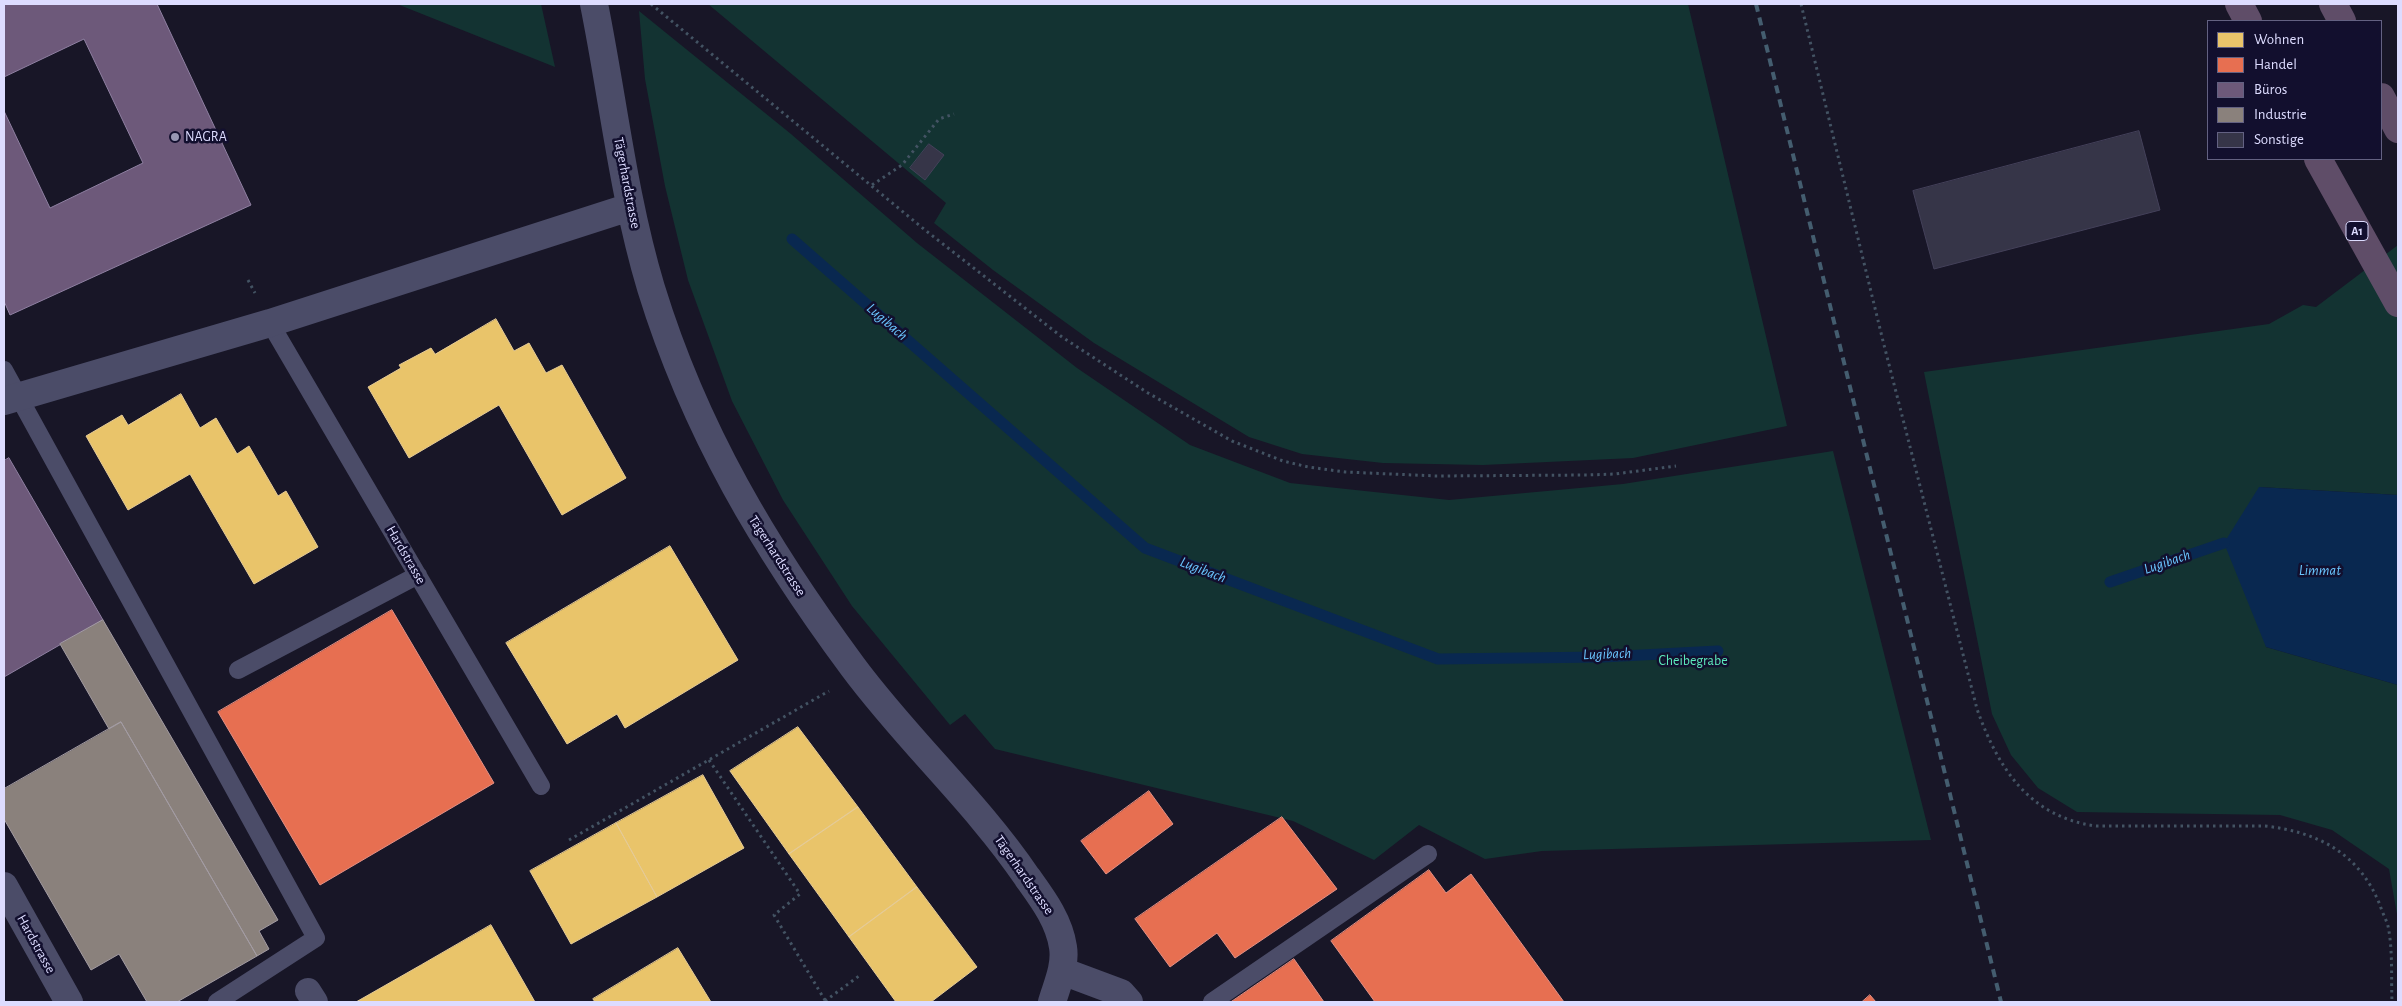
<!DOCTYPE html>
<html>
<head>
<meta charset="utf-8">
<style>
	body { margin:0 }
	#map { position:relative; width:2402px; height:1006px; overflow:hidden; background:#181627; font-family:"Alegreya Sans",sans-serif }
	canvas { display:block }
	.frame { position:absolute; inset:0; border:5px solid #dddcff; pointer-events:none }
	.legend { position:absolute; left:2207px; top:20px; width:175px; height:140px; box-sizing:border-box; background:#120f2e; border:1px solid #636182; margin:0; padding:6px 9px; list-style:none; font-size:15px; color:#dddcff }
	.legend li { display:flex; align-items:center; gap:10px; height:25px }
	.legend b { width:25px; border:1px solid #636182 }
</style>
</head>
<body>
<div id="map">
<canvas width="2402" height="1006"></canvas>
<div class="frame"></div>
<ul class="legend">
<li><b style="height:14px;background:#e9c46a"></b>Wohnen</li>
<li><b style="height:14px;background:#e76f51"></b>Handel</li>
<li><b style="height:14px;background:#6d597a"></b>Büros</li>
<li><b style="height:14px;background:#8a817c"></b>Industrie</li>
<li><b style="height:14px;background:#363548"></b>Sonstige</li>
</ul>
</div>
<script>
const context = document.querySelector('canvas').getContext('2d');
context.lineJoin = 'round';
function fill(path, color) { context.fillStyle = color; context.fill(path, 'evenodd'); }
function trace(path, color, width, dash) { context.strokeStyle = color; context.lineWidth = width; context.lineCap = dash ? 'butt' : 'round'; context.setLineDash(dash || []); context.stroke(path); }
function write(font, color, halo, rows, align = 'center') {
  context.font = font + ' "Alegreya Sans",sans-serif'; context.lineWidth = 5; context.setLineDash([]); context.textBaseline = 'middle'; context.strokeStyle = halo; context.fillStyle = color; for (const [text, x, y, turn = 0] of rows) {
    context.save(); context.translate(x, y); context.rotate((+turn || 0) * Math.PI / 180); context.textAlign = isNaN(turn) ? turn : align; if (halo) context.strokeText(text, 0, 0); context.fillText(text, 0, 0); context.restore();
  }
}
fill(new Path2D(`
	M397,4H541L555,67Z
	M708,4H1688L1787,426L1633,458L1483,465L1383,463L1302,454L1249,437L1094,343L993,270L934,223L946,203Z
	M639,11L791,134L917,243L1077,368L1190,445L1290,483L1449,500L1623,484L1833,451L1931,840L1542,851L1485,859L1419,825L1374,860L1293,821L995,749L965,714L950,725L852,606L783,500L732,401L688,280L665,186L645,79Z
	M2398,245V495L2259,487L2266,647L2398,685V920L2389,869L2332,830L2280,815L2077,812L2038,788L2011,755L1992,714L1924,372L2269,324L2303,305L2316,307Z`), '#133332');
fill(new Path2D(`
	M2259,487L2398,495V685L2266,647L2224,543Z`), '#092850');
const homes = new Path2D(`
	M496,319L514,351L529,343L546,373L562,365L626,478L562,515L499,405L409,458L368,387L401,368L399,365L431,348L435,354Z
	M181,394L200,428L216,418L237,454L249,446L278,496L286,491L318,547L254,584L190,474L128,510L86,436L122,415L128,425Z
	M670,546L738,660L625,728L617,714L567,744L506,643Z
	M798,727L858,807L789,854L730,771Z
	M703,775L744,848L657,897L616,823Z
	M858,807L917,887L849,937L789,854Z
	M616,823L657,897L571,944L530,871Z
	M917,887L977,967L931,1002H896L849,937Z
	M491,925L535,1002H356L421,965Z
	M678,948L711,1002H595L593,999Z`);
fill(homes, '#e9c46a');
trace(homes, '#e5cb97', 1);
const shops = new Path2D(`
	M392,610L494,783L320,885L218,712Z
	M1149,791L1173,824L1106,874L1081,841Z
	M1282,817L1337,889L1235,958L1217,933L1170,967L1135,919Z
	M1429,870L1446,893L1471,874L1564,1002H1375L1331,941Z
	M1294,959L1324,1002H1231Z
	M1870,995L1876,1002H1862Z`);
fill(shops, '#e76f51');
trace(shops, '#e49085', 1);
const offices = new Path2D(`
	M4,4H157L251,205L10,315L4,301V111L50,208L143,163L84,39L4,77Z
	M9,458L103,620L4,677V461Z`);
fill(offices, '#6d597a');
trace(offices, '#8f80a2', 1);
const industry = new Path2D(`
	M103,620L278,920L259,931L269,949L257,956L121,722L109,729L60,644Z
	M121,722L257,956L177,1002H147L119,954L91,970L4,819V789Z`);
fill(industry, '#8a817c');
trace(industry, '#a39ca3', 1);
trace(new Path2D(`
	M792,239L1145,548L1438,659L1603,657L1718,651
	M2110,582L2224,543`), '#092850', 11);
const building = new Path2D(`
	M2139,131L2160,210L1934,269L1913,191Z
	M929,144L944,155L925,180L910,168Z`);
fill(building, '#363548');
trace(building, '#44415a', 1);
trace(new Path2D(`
	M651,4L925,230L1062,337L1148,393L1232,441L1283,461L1308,467L1345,472L1437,476L1587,475L1615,474L1676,466
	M1801,4L1883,341L1977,709C1998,768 2029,817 2096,826H2265C2318,832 2359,853 2380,905C2382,912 2386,919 2388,926C2393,950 2391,978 2392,1002
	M872,185L902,165L939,119L954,114
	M248,280L255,293
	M709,760L800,894L774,915L826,1002
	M569,840L829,691
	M825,1001L859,976`), '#435363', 3, [2.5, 4]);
trace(new Path2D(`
	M270,323L541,786
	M4,370L316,938L217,1002
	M238,670L418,575
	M1212,1002L1428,854`), '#4b4c68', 18);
trace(new Path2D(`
	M308,991L315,1002`), '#4b4c68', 26);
trace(new Path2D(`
	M594,4C613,98 623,195 651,288C695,431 765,548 853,667C907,740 976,802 1027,877C1042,898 1059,920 1063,947C1066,966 1057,985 1052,1002
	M4,401L270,323L630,207
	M4,886L69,1002
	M1062,971L1121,993L1129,1002`), '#4b4c68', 28);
trace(new Path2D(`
	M2239,4L2248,21
	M2333,4L2342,21
	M2381,97L2398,129
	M2318,159L2398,303`), '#5f4d68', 28);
trace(new Path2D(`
	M1756,4L2001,1002`), '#445d6f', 4, [8, 6]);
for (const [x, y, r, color] of [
	[175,137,5,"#9897b3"]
]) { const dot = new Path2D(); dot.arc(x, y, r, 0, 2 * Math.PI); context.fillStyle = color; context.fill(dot); trace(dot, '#120f2e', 2); }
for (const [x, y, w] of [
	[2357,231,22]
]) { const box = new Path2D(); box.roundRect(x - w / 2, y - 9.5, w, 19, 4); context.fillStyle = '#120f2e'; context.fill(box); trace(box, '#dddcff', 1); }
write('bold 12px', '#dddcff', null, [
	["A1",2357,231]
]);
write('14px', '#dddcff', '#120f2e', [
	["NAGRA",185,137]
], 'left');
write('14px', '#dddcff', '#120f2e', [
	["Tägerhardstrasse",627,183,79],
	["Hardstrasse",406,555,60],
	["Tägerhardstrasse",777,556,57],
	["Tägerhardstrasse",1024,875,55],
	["Hardstrasse",36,944,61]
]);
write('14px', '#5deabc', '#120f2e', [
	["Cheibegrabe",1693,661]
]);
write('italic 15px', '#6ac6ff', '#120f2e', [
	["Lugibach",887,322,41],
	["Lugibach",2167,562,-19],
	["Lugibach",1203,570,21],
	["Limmat",2320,570],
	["Lugibach",1607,654,-2]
]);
</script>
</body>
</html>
